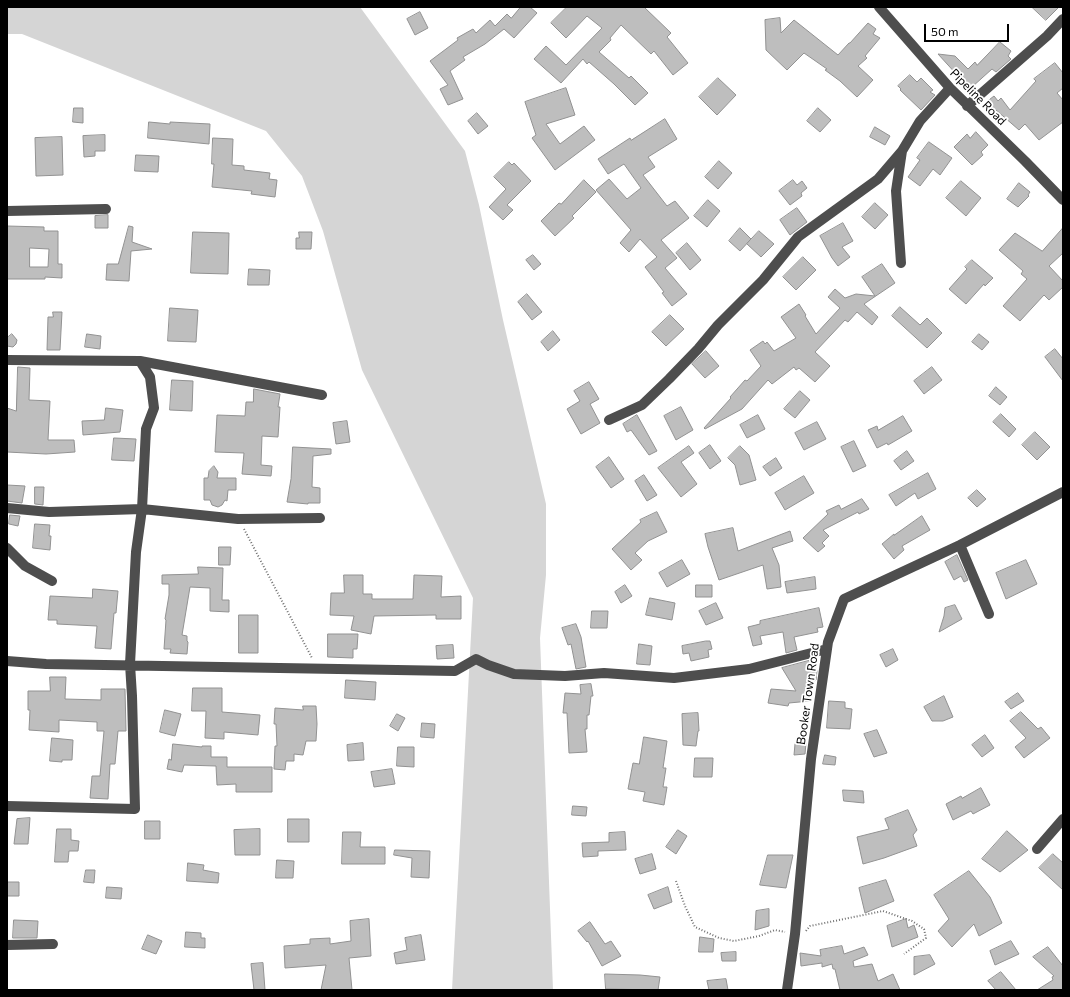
<!DOCTYPE html>
<html>
<head>
<meta charset="utf-8">
<style>
	body { margin:0 }
	#map { position:relative; width:1070px; height:997px; overflow:hidden; background:#fff; font-family:Commissioner,sans-serif }
	canvas { display:block }
	.frame { position:absolute; inset:0; border:8px solid #000; pointer-events:none }
	.scale { position:absolute; left:924px; top:24px; width:85px; height:18px; box-sizing:border-box; border:2px solid #000; border-top:0; padding-left:5px; font-size:12px; line-height:14px; white-space:nowrap; color:#000; -webkit-text-stroke:3px #fff; paint-order:stroke }
</style>
</head>
<body>
<div id="map">
<canvas width="1070" height="997"></canvas>
<div class="frame"></div>
<div class="scale">50 m</div>
</div>
<script>
const context = document.querySelector('canvas').getContext('2d');
context.lineJoin = 'round';
function fill(path, color) { context.fillStyle = color; context.fill(path, 'evenodd'); }
function trace(path, color, width, dash) { context.strokeStyle = color; context.lineWidth = width; context.lineCap = dash ? 'butt' : 'round'; context.setLineDash(dash || []); context.stroke(path); }
function write(font, color, halo, rows, align = 'center') {
  context.font = font + ' Commissioner,sans-serif'; context.lineWidth = 3.5; context.setLineDash([]); context.textBaseline = 'middle'; context.strokeStyle = halo; context.fillStyle = color; for (const [text, x, y, turn = 0] of rows) {
    context.save(); context.translate(x, y); context.rotate((+turn || 0) * Math.PI / 180); context.textAlign = isNaN(turn) ? turn : align; if (halo) context.strokeText(text, 0, 0); context.fillText(text, 0, 0); context.restore();
  }
}
fill(new Path2D(`
	M7,7H360L465,151L479,205L503,320L546,504V575L540,638L553,990H452L473,598L362,370L323,231L302,176L266,131L22,34H7Z`), '#d5d5d5');
const building = new Path2D(`
	M521,7H530L537,13L514,38L504,29L485,44L463,57L465,60L450,71L463,99L448,105L440,89L448,85L430,61L458,40L457,38L473,29L476,33L490,20L495,26L507,14L511,18Z
	M567,7H644L671,33L667,37L688,63L673,75L654,51L651,54L621,25L610,38L611,40L599,52L629,78L631,76L648,93L635,105L614,84L589,62L587,64L583,59L561,83L534,59L546,46L566,65L602,28L587,16L566,38L551,23Z
	M1032,7H1059L1046,20Z
	M420,12L428,28L415,35L407,19Z
	M780,18L781,33L794,20L838,55L849,43H850L868,23L876,29L873,34L880,38L865,56L867,58L858,66L873,80L857,97L840,81L825,70L827,69L804,53L787,70L766,50L765,20Z
	M1000,42L1011,51L1008,56L1011,59L996,72L992,69L972,87L970,86L968,87L938,54L955,56L968,69L975,62L977,65Z
	M1055,63L1063,73V88L1057,93L1063,100V122L1039,140L1025,124L1019,130L996,110L993,112L985,103L994,96L998,101L1001,98L1010,110L1036,81L1034,79Z
	M910,75L917,82L921,78L933,90L930,92L935,95L921,110L900,90L901,89L898,86Z
	M718,78L736,95L717,115L699,97Z
	M566,88L575,115L546,124L560,144L584,126L595,140L555,170L532,138L536,135L525,102Z
	M74,108H83V123L73,122Z
	M818,108L831,120L820,132L807,121Z
	M477,113L488,126L478,134L468,121Z
	M665,119L677,139L648,157L655,167L643,175L667,206L675,201L689,218L661,240L677,258L665,268L687,294L672,306L662,293L664,292L645,267L657,257L640,239L629,252L620,243L631,230L596,190L609,179L627,199L641,188L624,164L608,174L598,159L630,138L631,140Z
	M149,122L170,124V122L210,124L209,144L148,138Z
	M875,127L890,136L885,145L870,137Z
	M976,132L988,145L981,152L983,155L972,165L954,147L967,134L970,138Z
	M105,135V151H95V156L84,157L83,136Z
	M62,137L63,175L36,176L35,138Z
	M213,138L233,139L232,165L244,166V170L270,173L269,179L277,180L275,197L251,194L252,191L212,187L214,164H212Z
	M929,142L952,158L940,175L933,169L920,186L908,177L920,160L917,158Z
	M136,155L159,156L158,172L135,171Z
	M719,161L732,173L718,189L705,177Z
	M509,162L512,165L514,163L531,181L507,205L513,210L503,220L489,207L506,189L494,177Z
	M584,180L596,192L572,216L574,218L555,236L541,221L559,203L561,204Z
	M793,180L797,185L802,181L807,188L801,193L802,196L790,205L779,191Z
	M961,181L981,198L966,216L946,198Z
	M1019,183L1030,192L1028,195L1029,196L1018,207L1007,199Z
	M708,200L720,211L707,227L694,216Z
	M875,203L888,215L875,229L862,217Z
	M797,208L807,222L790,235L780,220Z
	M108,215V228H95V216Z
	M843,223L853,241L842,247L850,257L838,266L832,258L820,236Z
	M7,226L44,227V231H58V264H62V278L45,277V279H7ZM30,248L49,249L48,267H30Z
	M129,226L133,227L132,242L152,249L131,251L129,281L106,280L107,264H118Z
	M740,228L751,239L740,251L729,241Z
	M1063,228V253L1049,266L1063,281V287L1049,300L1044,295L1020,321L1003,306L1027,279L1021,274L1023,271L999,250L1015,233L1042,251Z
	M759,231L774,244L761,257L747,244Z
	M193,232L229,233L228,274L191,273Z
	M299,232H312L311,249H296V238H299Z
	M687,243L701,260L690,270L676,253Z
	M533,255L541,264L534,270L526,260Z
	M803,257L816,270L796,290L783,277Z
	M972,260L993,278L985,286L984,284L966,304L949,289L967,269L965,267Z
	M882,264L895,283L864,304L878,317L872,325L857,312L848,322L845,320L815,352L830,366L815,382L799,368L796,370L794,367L772,384L768,380L742,409L705,429L704,428L731,398L730,397L745,380L747,381L761,366L750,350L763,341L765,344L767,342L774,351L796,338L781,317L799,304L806,315L805,316L816,334L840,308L828,297L835,289L845,298L856,294L875,296L862,277Z
	M249,269L270,270L269,285H248Z
	M527,294L542,312L532,320L518,302Z
	M900,307L920,325L927,318L942,333L927,348L892,316Z
	M170,308L198,310L196,342L168,341Z
	M53,312H62L60,350H47L48,317H53Z
	M670,315L684,329L666,346L652,332Z
	M553,331L560,340L548,351L541,342Z
	M12,334L17,340L16,344L13,347L7,346V338Z
	M87,334L101,336L100,349L85,347Z
	M979,334L989,342L982,350L972,342Z
	M1055,349L1063,359V381L1045,357Z
	M706,351L719,366L705,378L692,364Z
	M18,367L30,368L29,400L50,401L48,440H74L75,452L46,454L7,452V408L16,411Z
	M932,367L942,380L924,394L914,381Z
	M172,380L193,381L192,411L170,410Z
	M589,382L599,399L590,404L600,423L581,434L567,409L580,401L574,391Z
	M996,387L1007,397L1000,405L989,396Z
	M254,389L280,394L278,407H280L278,437L262,436L261,465L272,466L271,476L242,474L244,453L215,452L217,415L245,416L246,402H253Z
	M800,391L810,400L795,418L784,409Z
	M681,407L693,430L676,440L664,416Z
	M106,408L123,410L120,432L83,435L82,421L104,420Z
	M1001,414L1016,429L1009,437L993,422Z
	M637,415L657,451L649,455L631,430L627,432L623,424Z
	M758,415L765,429L747,438L740,425Z
	M903,416L912,431L888,445L887,443L877,448L868,430L877,426L878,430Z
	M347,421L350,442L336,444L333,423Z
	M817,422L826,439L804,450L795,433Z
	M1035,432L1050,447L1037,460L1022,445Z
	M114,438L136,439L134,461L112,460Z
	M854,441L866,466L853,472L841,447Z
	M710,445L721,461L710,469L699,453Z
	M689,446L694,453L681,462L697,484L681,497L658,468Z
	M740,446L749,455L756,480L740,485L735,465L728,458Z
	M293,447L331,449V454L313,456L312,487L320,488V503H308V504L287,502L291,479Z
	M907,451L914,461L901,470L894,461Z
	M609,457L624,479L611,488L596,467Z
	M776,458L782,468L770,476L763,467Z
	M214,466L218,472L217,478H236V490H228L227,501L225,500L222,505L218,507L212,505L210,500H204V478H208L209,471Z
	M928,473L936,489L918,499L915,493L896,506L889,495Z
	M644,475L657,495L647,501L635,481Z
	M804,476L814,493L785,510L775,493Z
	M7,485L25,486L22,503L7,501Z
	M35,487H44L43,505L35,504Z
	M977,490L986,499L977,507L968,498Z
	M862,499L869,509L859,514L858,512L823,530L829,536L822,543L825,546L818,552L803,538L828,514L826,511L839,505L841,509Z
	M657,512L667,532L648,541L635,553L642,560L631,570L612,549L641,522L640,520Z
	M10,515L20,516L18,526L9,524Z
	M922,516L930,530L902,546L904,550L894,559L882,544L894,534V535Z
	M35,524L50,525L49,536H51L50,550L33,548Z
	M733,528L738,551L790,531L793,541L772,548L779,565L781,587L767,589L763,565L719,580L708,547L705,534Z
	M219,547H231L230,565H219Z
	M957,555L968,580L964,582L961,576L954,580L945,562Z
	M682,560L690,574L667,587L659,573Z
	M1026,560L1037,584L1006,599L996,573Z
	M198,567L223,568L222,600H229V612L210,611V588L190,587L182,635L187,636V641L188,642L187,654L170,653L171,649H164L166,620L165,619L169,595V584H162V575L198,574Z
	M344,575H363V594H372V599H413L414,575L442,576L441,597L461,596V619H436V615L374,616L371,634L351,630L354,616L330,615L331,593H344Z
	M815,577L816,589L787,593L785,582Z
	M625,585L632,596L621,603L615,592Z
	M696,585H712V597H696Z
	M93,589L118,591L116,613H114L111,649L95,648L97,626L57,624V620H48L50,596L92,598Z
	M650,598L675,603L672,620L646,615Z
	M716,603L723,618L706,625L699,611Z
	M955,605L962,619L939,632L944,616L945,608Z
	M819,608L823,627L817,628L818,632L794,637L797,650L786,653L783,632L760,636L762,644L753,646L748,627L760,624V621Z
	M592,611H608L607,628H591Z
	M239,615H258V653H239Z
	M576,624L581,637L586,667L576,669L571,644L568,645L562,628Z
	M328,634H358L357,649H353V658L328,657Z
	M706,641H710L712,649L708,650L709,657L691,661L689,653L683,654L682,646Z
	M639,644L652,646L650,665L637,664Z
	M453,645L454,658L437,659L436,646Z
	M893,649L898,660L886,667L880,655Z
	M812,660L817,671L816,680L806,685L810,701L789,703L788,706L768,703L771,689L796,691L782,668Z
	M50,677H66L65,699L101,700V689H125L126,731H118L115,764H110L108,799L90,798L92,776H100L104,731H97V722L59,720V732L29,730L30,710H28V691H50Z
	M346,680L376,682L375,700L345,698Z
	M591,684L593,696H591L589,715H587V729H585L587,752L569,753L567,713H563L565,693L581,694L580,685Z
	M193,688H222V712L260,715L258,735L224,732V739L205,738L206,711H192Z
	M1018,693L1024,701L1011,709L1005,702Z
	M944,696L953,717L943,721H932L924,707Z
	M829,701L845,702V708L852,709L850,729L827,728Z
	M303,706H316L317,724L316,741H306L303,755L294,754V761H286L285,770L274,769L275,746H277L276,724H274L275,708L303,710Z
	M165,710L181,714L175,736L160,732Z
	M1021,712L1038,729L1041,727L1050,738L1024,758L1015,747L1026,738L1010,721Z
	M698,713L699,731H698L696,746L683,745L682,714Z
	M397,714L405,718L398,731L390,726Z
	M422,723L435,724L434,738L421,737Z
	M877,730L887,753L874,757L864,734Z
	M985,735L994,748L982,757L972,745Z
	M644,737L667,741L663,768H666L663,787H667L664,805L643,801L645,792L628,789L633,763L639,764Z
	M52,738L73,740L72,760H62V762L50,761Z
	M363,743L364,760L348,761L347,745Z
	M806,743L805,754L794,755L795,744Z
	M173,744L202,747V746H211V757H227V767H272V792H236V784L217,785L216,766L184,765L182,772L167,769L169,759L171,760Z
	M398,747H414V767L397,766Z
	M825,755L836,757L835,765L823,764Z
	M695,758H713L712,777H694Z
	M392,769L395,784L374,787L371,772Z
	M981,788L990,805L973,814L971,811L953,820L946,804L961,796L962,798Z
	M843,790L863,791L864,803L844,801Z
	M573,806L587,807L586,816L572,815Z
	M908,810L917,830L913,835L917,846L884,858L863,864L857,837L889,829L885,819Z
	M30,818L28,844H14L17,819Z
	M288,819H309V842H288Z
	M145,821H160V839H145Z
	M57,829H71V840L79,841L78,851H69L68,862H55Z
	M260,829V855H235L234,830Z
	M678,830L687,836L676,854L666,847Z
	M1007,831L1028,850L1000,872L982,859Z
	M343,832H361L360,847H385V864H342Z
	M625,832L626,850L598,851V856L583,857L582,843L609,842V833Z
	M395,850L430,851L429,878L411,877L412,858L394,855Z
	M652,854L656,869L640,874L635,859Z
	M1053,854L1063,863V890L1039,868Z
	M768,855H793L786,888L760,885Z
	M277,860L294,861L293,878H276Z
	M188,863L204,865L203,870L219,873L218,883L187,881Z
	M86,870H95L94,883L84,882Z
	M969,871L990,897L1002,923L979,936L974,924L952,947L938,931L949,919L934,895Z
	M886,880L894,901L865,913L859,888Z
	M7,882H19V896H7Z
	M107,887L122,888L121,899L106,898Z
	M668,887L672,902L654,909L648,895Z
	M769,909V926L755,930L756,911Z
	M369,919L371,956L349,958L352,990H321L326,965L285,968L284,946L310,944V939L330,938V944L351,941L350,921Z
	M906,919L908,928L914,925L918,937L892,947L887,926Z
	M14,920L38,921L37,938H13Z
	M590,922L605,944L611,941L621,956L602,966L588,941L587,942L578,931Z
	M186,932L201,933V938H205V948L185,947Z
	M148,935L162,941L156,954L142,949Z
	M421,935L425,960L396,964L394,953L407,950L405,938Z
	M700,937L714,939L713,952H699Z
	M1011,941L1019,954L995,965L990,951Z
	M842,946L844,954L864,947L868,955L853,961L854,967L872,964L878,981L893,974L900,990H840L835,969H833L832,964L822,967V963L801,966L800,953L821,956L820,950Z
	M1048,947L1063,966V990H1037L1053,980L1052,977L1054,976L1033,957Z
	M736,952V961H722L721,953Z
	M930,955L935,964L914,975V957Z
	M263,963L265,990H254L251,964Z
	M1001,972L1016,990H996L988,981Z
	M605,974L640,975L660,977L658,990L606,989Z
	M726,979L728,990H709L707,981Z`);
fill(building, '#bebebe');
trace(building, '#929292', 1);
trace(new Path2D(`
	M244,529L312,658
	M676,881L685,906L695,927L719,938L734,941L759,936L775,930L785,932
	M806,931L810,926L883,911L912,921L924,929L926,938L904,954`), '#707070', 2, [1, 2]);
trace(new Path2D(`
	M879,7L950,88L1025,161L1063,200
	M967,106L1047,36L1063,19
	M7,211L106,209
	M901,263L896,191L902,151
	M7,360L140,361L322,395
	M609,420L642,405L669,379L698,349L718,325L763,280L798,237L878,179L902,151L920,121L950,88
	M7,508L49,512L142,509L238,519L320,518
	M960,545L989,614
	M7,548L25,566L52,581
	M7,661L46,664L455,671L476,659L488,665L514,674L565,676L604,673L674,678L749,669L827,649
	M7,806L135,809L132,696L130,664L136,552L142,509L146,429L154,408L150,377L140,361
	M1037,849L1063,819
	M7,945L53,944
	M787,990L795,934L811,759L827,649L828,642L844,599L960,545L1063,492`), '#4e4e4e', 10);
write('12px', '#000', '#fff', [
	["Pipeline Road",978,97,45],
	["Booker Town Road",808,694,-82]
]);
</script>
</body>
</html>
